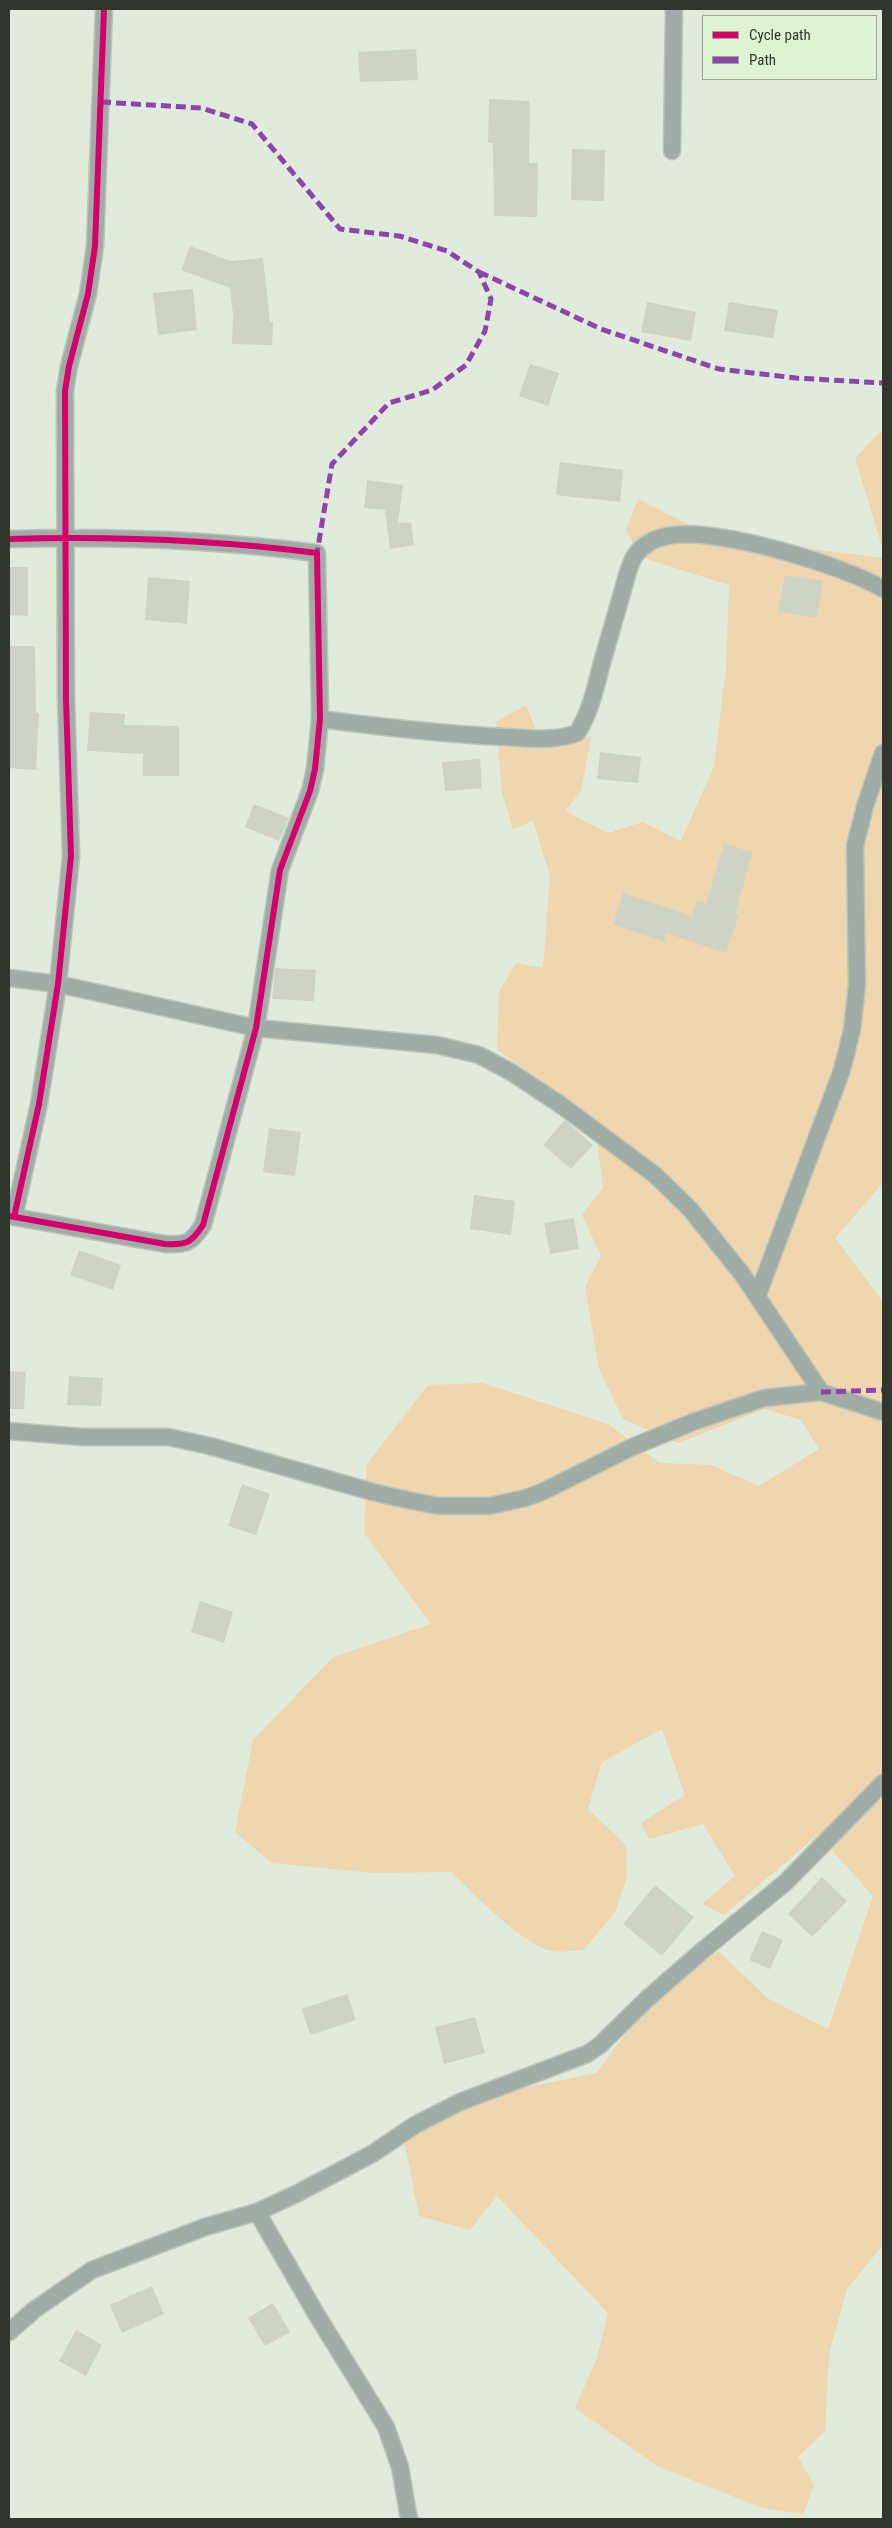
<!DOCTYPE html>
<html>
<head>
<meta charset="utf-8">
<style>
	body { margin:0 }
	#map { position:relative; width:892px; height:2528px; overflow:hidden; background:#e0ebdb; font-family:"Roboto Condensed",sans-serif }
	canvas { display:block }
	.frame { position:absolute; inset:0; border:10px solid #2f362b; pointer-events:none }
	.legend { position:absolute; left:702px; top:15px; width:175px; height:65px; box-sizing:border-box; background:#def2d4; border:1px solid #98a790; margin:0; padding:6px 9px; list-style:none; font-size:15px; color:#2f362b }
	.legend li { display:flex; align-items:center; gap:10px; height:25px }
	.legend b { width:25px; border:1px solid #98a790 }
</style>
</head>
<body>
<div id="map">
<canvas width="892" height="2528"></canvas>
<div class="frame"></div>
<ul class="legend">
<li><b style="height:6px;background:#d6006c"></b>Cycle path</li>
<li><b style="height:6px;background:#8e44ad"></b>Path</li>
</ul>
</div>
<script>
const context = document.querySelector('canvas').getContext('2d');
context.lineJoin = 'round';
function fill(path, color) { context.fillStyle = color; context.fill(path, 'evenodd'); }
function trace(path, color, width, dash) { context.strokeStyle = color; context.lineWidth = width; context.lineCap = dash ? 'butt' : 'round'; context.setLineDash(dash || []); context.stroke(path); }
fill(new Path2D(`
	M881,431H883V550L855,458Z
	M638,499L721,541L789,546L883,558V1183L835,1238L883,1302V2245L847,2289L829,2354L825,2431L798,2457L814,2485L803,2514L762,2508L657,2466L575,2408L597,2358L608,2313L497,2196L470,2230L419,2216L403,2135L440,2116L508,2091L597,2073L660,1985L719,1951L767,1998L828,2029L873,1896L818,1835L724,1915L702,1904L735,1876L703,1824L649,1839L641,1823L685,1795L662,1729L602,1762L588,1809L626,1845L627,1877L615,1913L583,1950C574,1950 561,1953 552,1951C526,1947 471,1892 451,1872L373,1873L272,1863L235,1832L253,1740L333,1657L431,1624L364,1533L367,1464L428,1385L483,1383L608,1424L660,1463L711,1465L759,1486L819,1449L801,1420L765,1409L678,1443L623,1419L599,1369L585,1287L601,1256L582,1215L603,1188L595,1126L537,1077L497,1050L499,992L516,963L543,968L550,876L533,821L513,829L502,793L496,722L526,705L538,735L591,737L581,791L565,811L608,833L643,822L681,841L714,766L726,669L729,585L640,557L626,530Z`), '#efd6af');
fill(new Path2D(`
	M416,49L418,80L360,82L358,52Z
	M489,99L530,101L529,163H538L537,217L494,216L493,143H488Z
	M572,149L605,150L604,201L571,200Z
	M190,246L231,261L263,258L270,322H273L272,345L232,344L233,315L230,288L181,270Z
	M193,289L197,330L158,335L153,293Z
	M647,302L696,312L691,341L641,332Z
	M729,302L778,310L773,338L724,331Z
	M530,364L559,373L548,406L519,396Z
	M560,462L623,470L620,502L556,495Z
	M367,480L403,485L398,523L411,522L414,545L390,549L385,510L364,508Z
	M9,567H28V616L9,615Z
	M785,575L823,581L817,618L778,611Z
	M148,577L190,581L187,624L145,620Z
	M9,646H35L36,713H39L36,770L9,768Z
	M90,712L125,714L124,725L179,726V776H143V754L87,751Z
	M600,752L641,757L638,783L597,779Z
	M480,759L482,788L445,791L442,762Z
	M254,804L289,818L279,841L245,827Z
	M724,844L753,852L735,914L739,915L726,953L666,933L664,942L613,925L623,893L692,916L697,901L706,904Z
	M275,968L316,970L314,1001L272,999Z
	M565,1120L593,1145L571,1169L543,1145Z
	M269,1128L301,1132L295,1176L263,1172Z
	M474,1195L515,1201L511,1235L470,1229Z
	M574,1218L579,1249L550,1254L544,1223Z
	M79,1250L121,1265L113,1290L70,1275Z
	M9,1371L26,1372L24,1409H9Z
	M69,1376L103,1378L101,1406L67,1405Z
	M242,1484L270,1494L256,1535L228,1526Z
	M200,1601L233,1612L224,1643L191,1632Z
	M822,1877L847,1901L812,1937L788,1914Z
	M655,1885L694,1917L662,1956L623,1924Z
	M762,1931L783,1940L770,1969L749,1960Z
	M347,1994L356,2020L310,2035L302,2009Z
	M475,2017L485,2053L444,2064L435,2027Z
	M152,2286L164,2314L122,2333L110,2305Z
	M273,2303L290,2332L265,2346L248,2318Z
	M76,2330L102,2345L86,2376L59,2361Z`), '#cfd3c5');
const street = new Path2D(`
	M672,151L674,9
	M9,539C112,536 215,540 317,553L320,719L315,769L310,791L280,870L256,1028L203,1225C191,1243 187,1245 165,1244L9,1216
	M320,719C381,727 442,734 504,737C528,738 554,742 577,733C590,713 595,690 601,666C608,642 615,617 622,593C626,581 628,565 636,554C644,544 655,538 668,536C713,526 843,565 883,589
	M9,978L58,984L256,1028L437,1045L479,1055L511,1072L561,1105L655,1175L690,1209L742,1274L821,1392
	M14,1217L39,1104L58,984L71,856L66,699L65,391L69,366L88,294L95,246L104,9
	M757,1297L842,1070L852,1030L857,985L855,846L865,806L883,753
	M9,1431L82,1437H168L210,1446L373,1492L412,1501L439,1506H489L526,1498L544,1491L630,1448L693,1422L764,1398L821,1392L883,1412
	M257,2212L318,2317L386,2427L400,2467L409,2519
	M9,2332L34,2310L92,2270L205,2227L257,2212L296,2194L372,2154L415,2125L460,2102L587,2054L600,2045L647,1999L702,1951L786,1882L883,1783`);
trace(street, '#bdc5b9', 19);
trace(street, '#a0ada6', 16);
trace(new Path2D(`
	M101,102L201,108L252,124L340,229L399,236L447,251L479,272L491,299L485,331L466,365L432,390L389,403L332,464L317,553
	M479,272L601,329L719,369L796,378L883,383
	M821,1392L883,1390`), '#8e44ad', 5, [10, 5]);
trace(new Path2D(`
	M9,539C112,536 215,540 317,553L320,719L315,769L310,791L280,870L256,1028L203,1225C191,1243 187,1245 165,1244L9,1216
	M14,1217L39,1104L58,984L71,856L66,699L65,391L69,366L88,294L95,246L104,9`), '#d6006c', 6);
</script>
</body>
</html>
